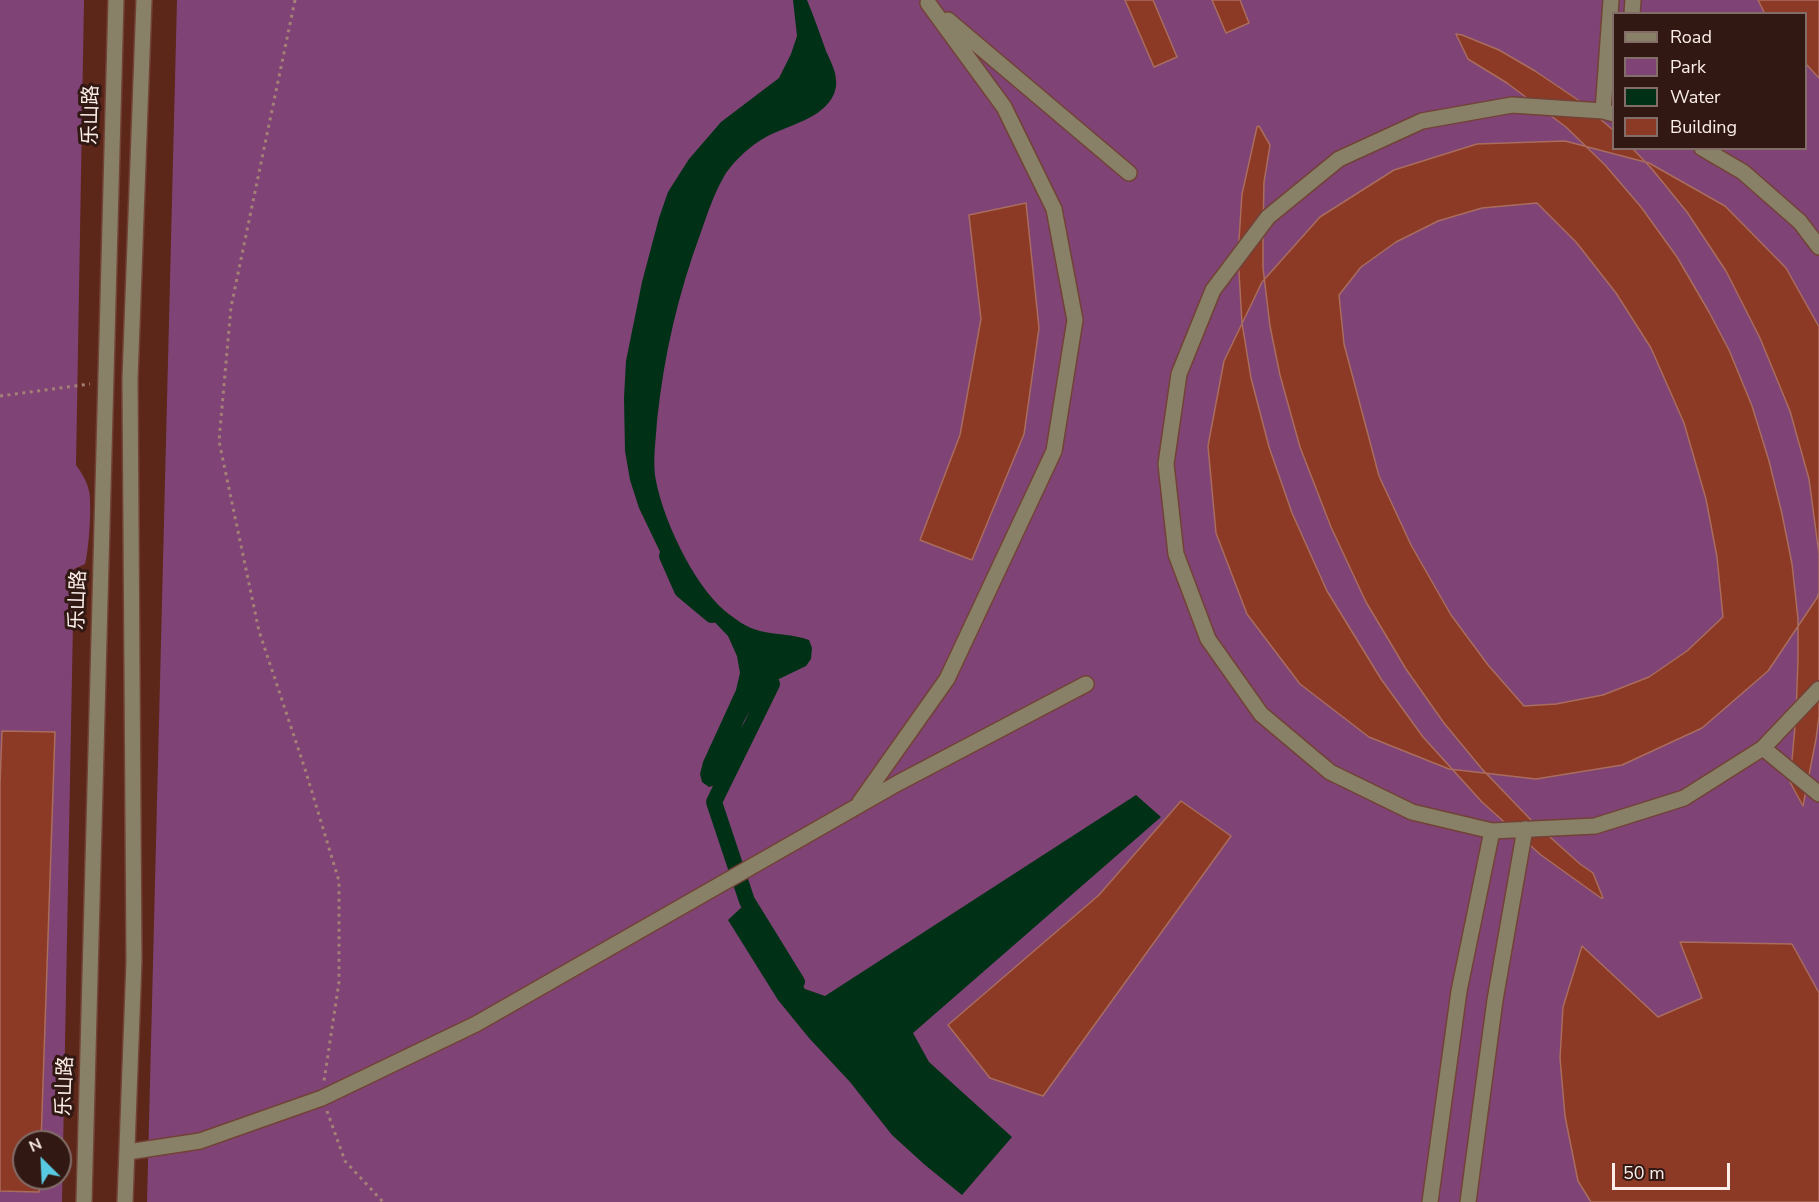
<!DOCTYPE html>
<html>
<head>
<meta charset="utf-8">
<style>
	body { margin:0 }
	#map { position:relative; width:1819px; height:1202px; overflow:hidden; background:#5c2619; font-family:"Nunito Sans",sans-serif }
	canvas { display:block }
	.legend { position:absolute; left:1612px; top:12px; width:195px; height:138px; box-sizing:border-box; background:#311812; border:2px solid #826d68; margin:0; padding:8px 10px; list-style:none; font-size:18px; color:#fbede9 }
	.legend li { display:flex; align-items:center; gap:12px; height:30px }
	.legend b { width:30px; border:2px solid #826d68 }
	.north { position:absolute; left:12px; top:1130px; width:60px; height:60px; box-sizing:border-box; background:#311812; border:2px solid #826d68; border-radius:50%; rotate:336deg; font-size:16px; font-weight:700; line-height:24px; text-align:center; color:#fbede9 }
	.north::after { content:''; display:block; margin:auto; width:21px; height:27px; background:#57c9e2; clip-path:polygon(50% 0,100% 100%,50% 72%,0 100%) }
	.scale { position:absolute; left:1612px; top:1163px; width:118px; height:27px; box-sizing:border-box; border:3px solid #fbede9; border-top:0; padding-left:8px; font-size:18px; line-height:21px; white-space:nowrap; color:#fbede9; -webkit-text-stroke:4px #311812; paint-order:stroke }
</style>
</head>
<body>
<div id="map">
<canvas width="1819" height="1202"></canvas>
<ul class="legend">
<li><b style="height:8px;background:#888168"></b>Road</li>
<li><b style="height:16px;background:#7f4475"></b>Park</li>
<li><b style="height:16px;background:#003116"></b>Water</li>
<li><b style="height:16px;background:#8c3926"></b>Building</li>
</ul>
<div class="north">N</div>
<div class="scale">50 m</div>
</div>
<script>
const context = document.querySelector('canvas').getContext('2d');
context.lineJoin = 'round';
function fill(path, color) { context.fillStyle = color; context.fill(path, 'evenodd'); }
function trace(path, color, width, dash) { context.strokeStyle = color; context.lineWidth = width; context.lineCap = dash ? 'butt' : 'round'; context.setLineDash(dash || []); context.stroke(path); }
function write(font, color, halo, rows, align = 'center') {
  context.font = font + ' "Nunito Sans","Noto Sans SC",sans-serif'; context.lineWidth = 6; context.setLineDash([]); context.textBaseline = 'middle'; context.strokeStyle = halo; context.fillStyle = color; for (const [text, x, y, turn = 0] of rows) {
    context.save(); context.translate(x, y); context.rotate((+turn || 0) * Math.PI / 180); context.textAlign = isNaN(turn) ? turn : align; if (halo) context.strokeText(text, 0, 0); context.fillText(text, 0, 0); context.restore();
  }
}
fill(new Path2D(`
	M0,0H84L76,465C81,472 87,481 89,491C92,504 89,550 85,564L74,569L62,1202H0ZM24,1142H60V1178H24Z
	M177,0H1819V1202H147ZM1614,14H1806V148H1614Z`), '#7f4475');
fill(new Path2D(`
	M793,0H807C814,17 820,34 826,51C830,60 836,71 836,81C837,85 835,91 834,94C823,119 788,125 766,137C750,146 737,158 726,173C715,191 708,212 701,232C678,294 664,355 657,421C656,438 653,458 655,475C661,516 693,584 725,611C735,619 747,628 760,631C776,635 793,634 809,640L812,648L811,659L806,666L777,680L753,706L744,721L724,777L716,785L709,787L702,782L700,774L703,762L736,690L740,673L737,656L728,636L704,611L663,558L639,508L630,480L625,451L624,398L626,361L642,282L659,218L668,192L689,159L721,122L779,78L791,54L797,36Z
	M1136,795L1161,817L913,1033L929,1062L1012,1137L962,1195L925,1165L892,1135L850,1082L809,1038L778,1000L728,920L744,905L805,989L825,996Z`), '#003116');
trace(new Path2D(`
	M667,556L682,590L712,615
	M759,667L772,684L714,802L747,901L797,982`), '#003116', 16);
const building = new Path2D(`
	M1125,0H1153L1177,57L1154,67Z
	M1212,0H1240L1249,23L1226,33Z
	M1758,0H1819V78L1806,64V14H1765Z
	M1456,34L1462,35L1499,50L1535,71L1581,102L1614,131V148H1632L1652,169L1687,212L1726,271L1760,338L1790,411L1809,479L1819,554V716L1816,739L1803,806L1790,782L1796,716L1798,659V619L1792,564L1782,514L1769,461L1752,406L1729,350L1709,312L1677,257L1641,207L1605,165L1566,127L1507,83L1468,59Z
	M1259,126L1270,145L1264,182L1263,231V268L1270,326L1280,375L1300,447L1331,527L1366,602L1406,669L1444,723L1482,769L1531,820L1580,864L1593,873L1603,898H1601L1541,855L1482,802L1423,737L1381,679L1327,591L1292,513L1269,447L1251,378L1242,323L1238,255L1242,194L1257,127Z
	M1565,141L1649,163L1725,206L1786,268L1819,327V592L1817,598L1768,671L1702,728L1622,765L1536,779L1449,769L1369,737L1300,684L1247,614L1216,533L1208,446L1224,361L1262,282L1320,217L1394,170L1477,144ZM1537,203L1576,242L1616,293L1651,348L1684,423L1706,499L1717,557L1723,617L1687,651L1649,677L1603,695L1556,704L1524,706L1488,665L1451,615L1411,545L1379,476L1344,344L1339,295L1361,267L1396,242L1438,221L1482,208Z
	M1026,203L1039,328L1024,434L972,560L920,540L960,435L981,319L969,215Z
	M2,731L55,732L41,1142H24V1178H40L39,1192L0,1191V784Z
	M1181,801L1231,836L1043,1096L990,1078L948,1025L1099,895Z
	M1680,942L1792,944L1819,993V1202H1591L1578,1181L1565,1116L1560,1058L1563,1007L1582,946L1658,1017L1702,998Z`);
fill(building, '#8c3926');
trace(building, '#aa6c5d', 1.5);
const minor = new Path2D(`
	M1632,14L1633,0
	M948,20L1129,173
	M1603,111L1611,0
	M1614,114L1603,111L1512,105L1422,121L1339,159L1268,217L1213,290L1179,374L1166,464L1176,554L1208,639L1261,714L1330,772L1412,812L1492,831L1595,826L1684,798L1763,748L1819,689
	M1702,148L1743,172L1800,222L1819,247
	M1763,748L1819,794
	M860,802L947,679L1054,451L1075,320L1054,209L1004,107L928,3
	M128,1152L200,1141L322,1098L476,1024L898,783L1086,684
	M84,1202L116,0
	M125,1202L134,961L130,379L144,0
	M1430,1202L1459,991L1492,831
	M1468,1202L1495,1000L1525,829`);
trace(minor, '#724236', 18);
trace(new Path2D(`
	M295,0L231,307L219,441L259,631L305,769L339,881V982L324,1081
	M0,396L90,384
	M327,1111L345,1161L383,1202`), '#a48077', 3, [3, 4.5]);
trace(minor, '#888168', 15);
write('20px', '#fbede9', '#311812', [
	["乐山路",92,115,-89],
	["乐山路",79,600,-88],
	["乐山路",66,1086,-88]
]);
</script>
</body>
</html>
